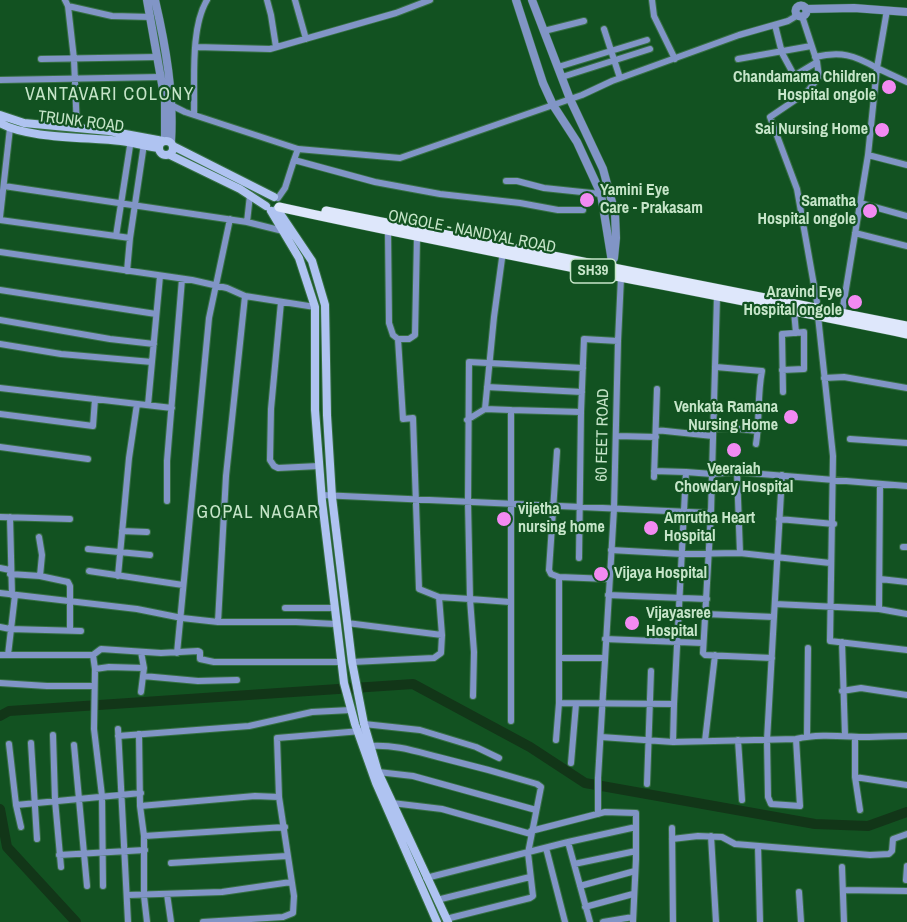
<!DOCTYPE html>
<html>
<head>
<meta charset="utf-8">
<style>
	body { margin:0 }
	canvas { display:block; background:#125221 }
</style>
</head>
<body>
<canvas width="907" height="922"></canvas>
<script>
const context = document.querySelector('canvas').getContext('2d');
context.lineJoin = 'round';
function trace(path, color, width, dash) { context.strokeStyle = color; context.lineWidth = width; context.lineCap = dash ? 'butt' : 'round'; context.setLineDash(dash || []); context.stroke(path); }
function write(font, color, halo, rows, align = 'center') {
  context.font = font + ' "Archivo Narrow",sans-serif'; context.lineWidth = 4.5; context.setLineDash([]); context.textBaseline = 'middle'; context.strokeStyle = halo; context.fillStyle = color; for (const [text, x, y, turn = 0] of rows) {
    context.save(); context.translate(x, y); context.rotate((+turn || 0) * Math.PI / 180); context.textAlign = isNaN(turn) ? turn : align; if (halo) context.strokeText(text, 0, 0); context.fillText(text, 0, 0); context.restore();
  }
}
trace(new Path2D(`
	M0,716L9,711L413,684L530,747L585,783L815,824L868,826L907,812
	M0,809L7,847L76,922`), '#123618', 10);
const minor = new Path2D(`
	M65,0L68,6L112,16L151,17
	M267,0L271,15L276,47
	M295,0L306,39
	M652,0L654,16L675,59
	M68,6L74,59L77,129
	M887,10L877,68L907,82
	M802,16L817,62L819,77L807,92L770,117L797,189L818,308
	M775,25L782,53L794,75
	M604,29L620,78
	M544,31L584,21
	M196,47L270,49L396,13L430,0
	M815,57C841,51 854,55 877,68L868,155L842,313
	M41,59L158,57
	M738,59L811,46
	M558,67L647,40
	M562,77L650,49
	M0,80L161,77
	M787,80L817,62
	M169,104L185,112L298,149L400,158L582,95L612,81L739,35L788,21L798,15
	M194,114C195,82 190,28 207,0
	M298,149L294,160L375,182L440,194L520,203L558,210H583
	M868,155L907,165
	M506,181H517L544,188L601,194
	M4,186L247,222L283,231
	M278,198L285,188L294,160
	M860,203L907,216
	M0,217L10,128
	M0,220L130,238
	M247,222L250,195
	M855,233L907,246
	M116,236L130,146
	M503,251L494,317L485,409L511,410
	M0,252L192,280L227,288L245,296L315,307
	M127,271L130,238L144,144
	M0,290L156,314
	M281,302L271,409L270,460L274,466L278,468L319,466
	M794,311L796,333
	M818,316L833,456L830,641L907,650
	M0,320L110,339L154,344
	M398,339H409L415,335L417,237
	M0,344L61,354L152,362
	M716,367L762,371C757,396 760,420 756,444
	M782,370L804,369V332L782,334L783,392
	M824,378L844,377L907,388
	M487,387L582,392
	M0,388L172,408
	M148,405L160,276
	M0,414L93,426L95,399
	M467,420L485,409
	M714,429L730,428L758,431
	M656,430L713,436
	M617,436L656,437
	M850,439L907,443
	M0,447L88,459
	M557,451L549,570L551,574L559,577
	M654,471L686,472
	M737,472L740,553
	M782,475L767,740L768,797L771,804L800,806L796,739
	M654,477L657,389
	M321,495L711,513L712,474L737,472L907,486
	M167,501V461L182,279
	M711,513L703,653L705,655L772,658
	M0,517L70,519
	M10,517L12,595
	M779,519L834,524
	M122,531L147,532
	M39,537L42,555L40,576
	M903,547H907
	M88,549L150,555
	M611,550L682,554L740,553L830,563
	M579,558L581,412
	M0,568L10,570
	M89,571L183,585
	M10,574L40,576L68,582L70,586V630
	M118,576L129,458L137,404
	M880,579L907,582
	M0,593L137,609L182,618L218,622H296L335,624
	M608,595L707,599
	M439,597L470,599L474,652L473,696
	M510,602L470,599L468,502L469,362L583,368
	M775,604L879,609L907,614
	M285,608H334
	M879,609L880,484
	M706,614L774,617
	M218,622L226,476L245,296
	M347,623L442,635L439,597L419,589L413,418L403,419L398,339L393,335L389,323L388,231
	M0,627L10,629L81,631
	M605,639L703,643
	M842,642L845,735
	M177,653L209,318L230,219
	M0,655H93
	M8,655L15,595
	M559,658V577L608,579
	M352,662L434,658L441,653L442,635
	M95,669L109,667L144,668
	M143,676L198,681L237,680
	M0,683L47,686H94
	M842,691L861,688L907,695
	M141,692L144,668L141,652
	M559,703L674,704L686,472L712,474L717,296
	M511,721V410L581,412L584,339L618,341
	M364,724L420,730L476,747L499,758
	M118,729L128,922
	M139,734L140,806L144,836V896L147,922
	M53,735L55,800L61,867
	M118,736L249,726L312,712L351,710
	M601,737L673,742L796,739C816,734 838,736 859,737C875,737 891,736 907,736
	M807,737L808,648
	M855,737V777L860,810
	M556,740L559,703V658H604
	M738,740L742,800
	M705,741L715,655
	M673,742L674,704
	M31,743L37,839
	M9,744L16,805L21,827
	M74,745L87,886
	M369,746C393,744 415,751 438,757C471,765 504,774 537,784L541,787L528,853L533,896L530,898L446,919
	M571,763L576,704
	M378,772L413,776L536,810
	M855,777L907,785
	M647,784L651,671
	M392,803L442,809L531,834
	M16,805L141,793
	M140,806L255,796L279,797
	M598,814V778L614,509L618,341L621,277
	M672,828L673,922
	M531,831L605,812L636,813V859L633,922
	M144,836L285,827
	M711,836L716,922
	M672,839L698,836L722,837L735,844L870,855L889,854L892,851L893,839L907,834
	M568,842L590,922
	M758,846L760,922
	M546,848L565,922
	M59,855L145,850
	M171,863L287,856
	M574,864L636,851
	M842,867L844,922
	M426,878L568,842L636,827
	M906,880L907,866
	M103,886L102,796L94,729L95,669L93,655L101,649L161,653L198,651L200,652V659L214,662H341
	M580,886L635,871
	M843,890L907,891
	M799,892L801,922
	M167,894L171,922
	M128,895L222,892L291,882
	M437,900L530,877
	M585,907L633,894
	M203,922L283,917L293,913L294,896L279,797L277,738L361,731
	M603,922L633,917`);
const tertiary = new Path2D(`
	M147,0L165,101V141
	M155,0C166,47 174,94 171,142
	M516,0L543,83L553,105L577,142L601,194L613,268
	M532,0L570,99L603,169L615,213L616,238L614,258
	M795.5 11a5.5 5.5 0 1 1 11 0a5.5 5.5 0 1 1-11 0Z
	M806,9L854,8L907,12`);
const secondary = new Path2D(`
	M0,115L24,123L109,131L163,141
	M0,123C27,139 89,137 121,141C134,143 146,146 159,148
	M159 148a7 7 0 1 1 14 0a7 7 0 1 1-14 0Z
	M173,146L274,197
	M170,155L240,189L266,206
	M277,209L312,261L325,305L327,415L332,497L352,662L364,724L378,772L448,922
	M271,211L299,258L315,307V410L322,501L344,683L355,724L376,783L437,922`);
const primary = new Path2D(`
	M279,207C488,253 698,291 907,334
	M326,211L907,326`);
trace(minor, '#366f43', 8);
trace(tertiary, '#366f43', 9);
trace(secondary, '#366f43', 10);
trace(primary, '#366f43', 10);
trace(minor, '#8195c6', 6);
trace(tertiary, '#8195c6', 8);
trace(secondary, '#afc3f1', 8);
trace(primary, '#dee7fb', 9);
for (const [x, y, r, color] of [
	[889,87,8,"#f28af2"],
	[882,130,8,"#f28af2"],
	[587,200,8,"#f28af2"],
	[870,211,8,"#f28af2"],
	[855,302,8,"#f28af2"],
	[791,417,8,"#f28af2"],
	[734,450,8,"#f28af2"],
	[504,519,8,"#f28af2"],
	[651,528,8,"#f28af2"],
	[601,574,8,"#f28af2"],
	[632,623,8,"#f28af2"]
]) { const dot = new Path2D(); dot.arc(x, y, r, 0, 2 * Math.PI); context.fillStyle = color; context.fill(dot); trace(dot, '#125221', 2); }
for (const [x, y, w] of [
	[593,271,45]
]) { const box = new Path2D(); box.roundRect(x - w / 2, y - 12, w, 24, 4.5); context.fillStyle = '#125221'; context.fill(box); trace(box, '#c6e5c9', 1.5); }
write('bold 15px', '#c6e5c9', null, [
	["SH39",593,271]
]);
write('bold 16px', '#c6e5c9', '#125221', [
	["Chandamama Children",876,78],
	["Hospital ongole",876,96],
	["Sai Nursing Home",868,130],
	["Yamini Eye",600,191,"left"],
	["Care - Prakasam",600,209,"left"],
	["Samatha",856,202],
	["Hospital ongole",856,220],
	["Aravind Eye",842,293],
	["Hospital ongole",842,311],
	["Venkata Ramana",778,408],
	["Nursing Home",778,426],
	["Veeraiah",734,470,"center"],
	["Chowdary Hospital",734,488,"center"],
	["vijetha",518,510,"left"],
	["nursing home",518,528,"left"],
	["Amrutha Heart",664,519,"left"],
	["Hospital",664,537,"left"],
	["Vijaya Hospital",614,574,"left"],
	["Vijayasree",646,614,"left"],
	["Hospital",646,632,"left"]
], 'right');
write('16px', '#c6e5c9', '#125221', [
	["TRUNK ROAD",81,122,7],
	["ONGOLE - NANDYAL ROAD",472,232,11],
	["60 FEET ROAD",603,435,-89]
]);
context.letterSpacing = '1.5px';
write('18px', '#c6e5c9', '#125221', [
	["VANTAVARI COLONY",110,95],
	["GOPAL NAGAR",258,513]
]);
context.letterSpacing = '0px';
</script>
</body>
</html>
